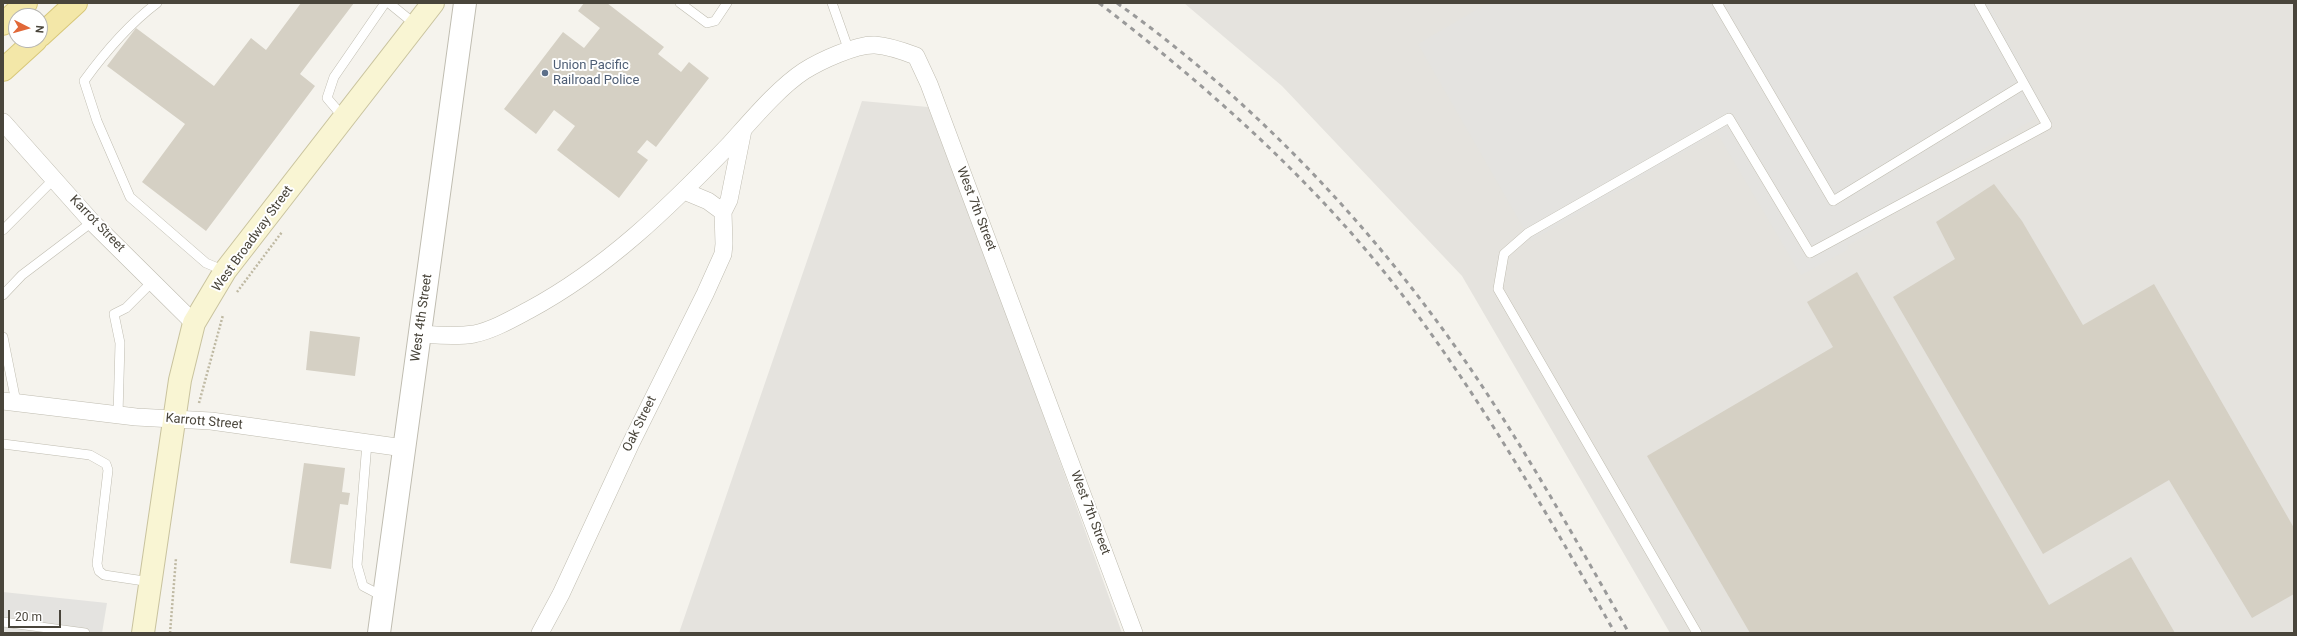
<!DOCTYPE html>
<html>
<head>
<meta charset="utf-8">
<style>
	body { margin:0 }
	#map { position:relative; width:2297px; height:636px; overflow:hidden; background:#f5f3ed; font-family:Roboto,sans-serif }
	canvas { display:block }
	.frame { position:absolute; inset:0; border:4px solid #49453b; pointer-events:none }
	.north { position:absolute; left:8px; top:8px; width:40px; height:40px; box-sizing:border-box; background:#fff; border:1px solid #b6b5b1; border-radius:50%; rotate:96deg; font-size:11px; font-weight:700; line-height:16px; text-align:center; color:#49453b }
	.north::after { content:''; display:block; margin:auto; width:14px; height:18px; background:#e16838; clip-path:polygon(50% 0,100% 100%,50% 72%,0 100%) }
	.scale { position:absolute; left:8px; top:610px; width:53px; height:18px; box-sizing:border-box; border:2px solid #49453b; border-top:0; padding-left:5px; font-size:12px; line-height:14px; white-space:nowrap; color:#49453b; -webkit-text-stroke:3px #fff; paint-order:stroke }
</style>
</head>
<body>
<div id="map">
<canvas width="2297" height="636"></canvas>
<div class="frame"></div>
<div class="north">N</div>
<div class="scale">20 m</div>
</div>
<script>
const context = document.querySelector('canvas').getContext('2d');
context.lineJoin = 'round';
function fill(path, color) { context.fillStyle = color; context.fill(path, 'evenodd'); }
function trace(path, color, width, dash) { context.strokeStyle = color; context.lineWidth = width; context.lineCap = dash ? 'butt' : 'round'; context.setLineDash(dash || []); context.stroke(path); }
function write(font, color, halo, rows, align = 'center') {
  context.font = font + ' Roboto,sans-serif'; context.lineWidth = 4; context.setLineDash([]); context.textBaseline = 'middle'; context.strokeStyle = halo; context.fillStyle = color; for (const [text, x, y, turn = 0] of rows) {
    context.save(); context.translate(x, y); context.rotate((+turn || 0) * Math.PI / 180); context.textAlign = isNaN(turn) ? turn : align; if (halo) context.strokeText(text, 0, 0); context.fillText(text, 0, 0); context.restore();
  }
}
fill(new Path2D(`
	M1184,3H2294V633H1670L1462,276L1282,86Z
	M862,101L928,107L998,290L1122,633H679Z`), '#e5e3de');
fill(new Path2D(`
	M1488,3H1988L2046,112L1908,193L1872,231L1847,246L1849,249L1801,275L1717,133L1531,241L1418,44Z
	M3,592L107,603L102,633H3Z`), '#e4e3e0');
fill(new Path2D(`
	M301,3H354L300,74L315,86L206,231L142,182L185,124L107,66L136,28L214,86L251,38L266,50Z
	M584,3H607L664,47L658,54L681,72L689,62L709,78L656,147L647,140L637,152L648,160L619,198L557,150L575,126L554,110L536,134L504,109L563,32L584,48L600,28L578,11Z
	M1994,184L2022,221L2083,325L2154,284L2294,528V594L2252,618L2169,480L2043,554L1893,297L1955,259L1936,222Z
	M1857,272L2049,605L2131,557L2175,633H1750L1647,456L1833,347L1807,302Z
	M310,331L360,337L355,376L306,370Z
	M304,463L345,468L342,492L350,493L348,505L340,504L331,569L290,563Z`), '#d5d0c4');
const service = new Path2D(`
	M157,3C128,25 105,52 84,81L97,121L130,197L206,263L225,271
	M389,3L416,25
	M680,3L707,23L715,21L727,3
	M832,3L849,51
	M1717,3L1833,201L2024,84
	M344,118L327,98L334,77L385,3
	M3,230L54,179
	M3,295L22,275L92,222
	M3,337L16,402
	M118,415L120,343L114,314L126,308L153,281
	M367,443L357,565L363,586L384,597
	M3,444L90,455L106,464L108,470L97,564L99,571L104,575L151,582
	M3,622L85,633
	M1697,633L1498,289L1504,254L1528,233L1729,118L1810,253L2047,125L1979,3`);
const minor = new Path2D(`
	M3,122L92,222L194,323
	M684,191L708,201L723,212
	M419,334C437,335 456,337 474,334C493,330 512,319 529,310C607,268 668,208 729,145C750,122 778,88 804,71C820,61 856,44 875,45C889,46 903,51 916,56L929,84L1134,633
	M3,401L136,417L211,421L404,448
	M540,633L561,594L631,443L705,294L723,254L724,244L723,212L729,200L743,130`);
const tertiary = new Path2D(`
	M379,633L465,3`);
const secondary = new Path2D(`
	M143,633L180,380L194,323L225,271L433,3`);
const primary = new Path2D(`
	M3,24L26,3
	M40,36L76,3
	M3,70L36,40`);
trace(service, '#bfbcb0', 10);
trace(minor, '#bfbcb0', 18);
trace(tertiary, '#bfbcb0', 24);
trace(secondary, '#c9c39e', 24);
trace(primary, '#d7c779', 24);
trace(new Path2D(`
	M237,292L282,232
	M199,403L223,315
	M170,633L176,558`), '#bfb9a3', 2.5, [2, 2]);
trace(service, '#fff', 9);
trace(minor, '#fff', 17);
trace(tertiary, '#fff', 22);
trace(secondary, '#f9f5d3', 22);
trace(primary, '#f3e7a8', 22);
trace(new Path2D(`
	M1099,3C1221,97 1334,199 1424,324C1495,422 1555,528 1615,633
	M1117,3C1261,106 1387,241 1484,389C1536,468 1582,551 1629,633`), '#9a9a9a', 3, [5, 5]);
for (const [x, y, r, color] of [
	[545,73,4,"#5c6f8a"]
]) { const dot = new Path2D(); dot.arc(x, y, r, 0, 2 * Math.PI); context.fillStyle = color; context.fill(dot); trace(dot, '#fff', 1.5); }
write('13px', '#4e5e75', '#fff', [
	["Union Pacific",553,66],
	["Railroad Police",553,81]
], 'left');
write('13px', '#49453b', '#fff', [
	["West 7th Street",976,209,69],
	["Karrot Street",97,224,46],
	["West Broadway Street",253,239,-54],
	["West 4th Street",422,318,-82],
	["Karrott Street",204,422,5],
	["Oak Street",640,424,-64],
	["West 7th Street",1090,513,69]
]);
</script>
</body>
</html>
